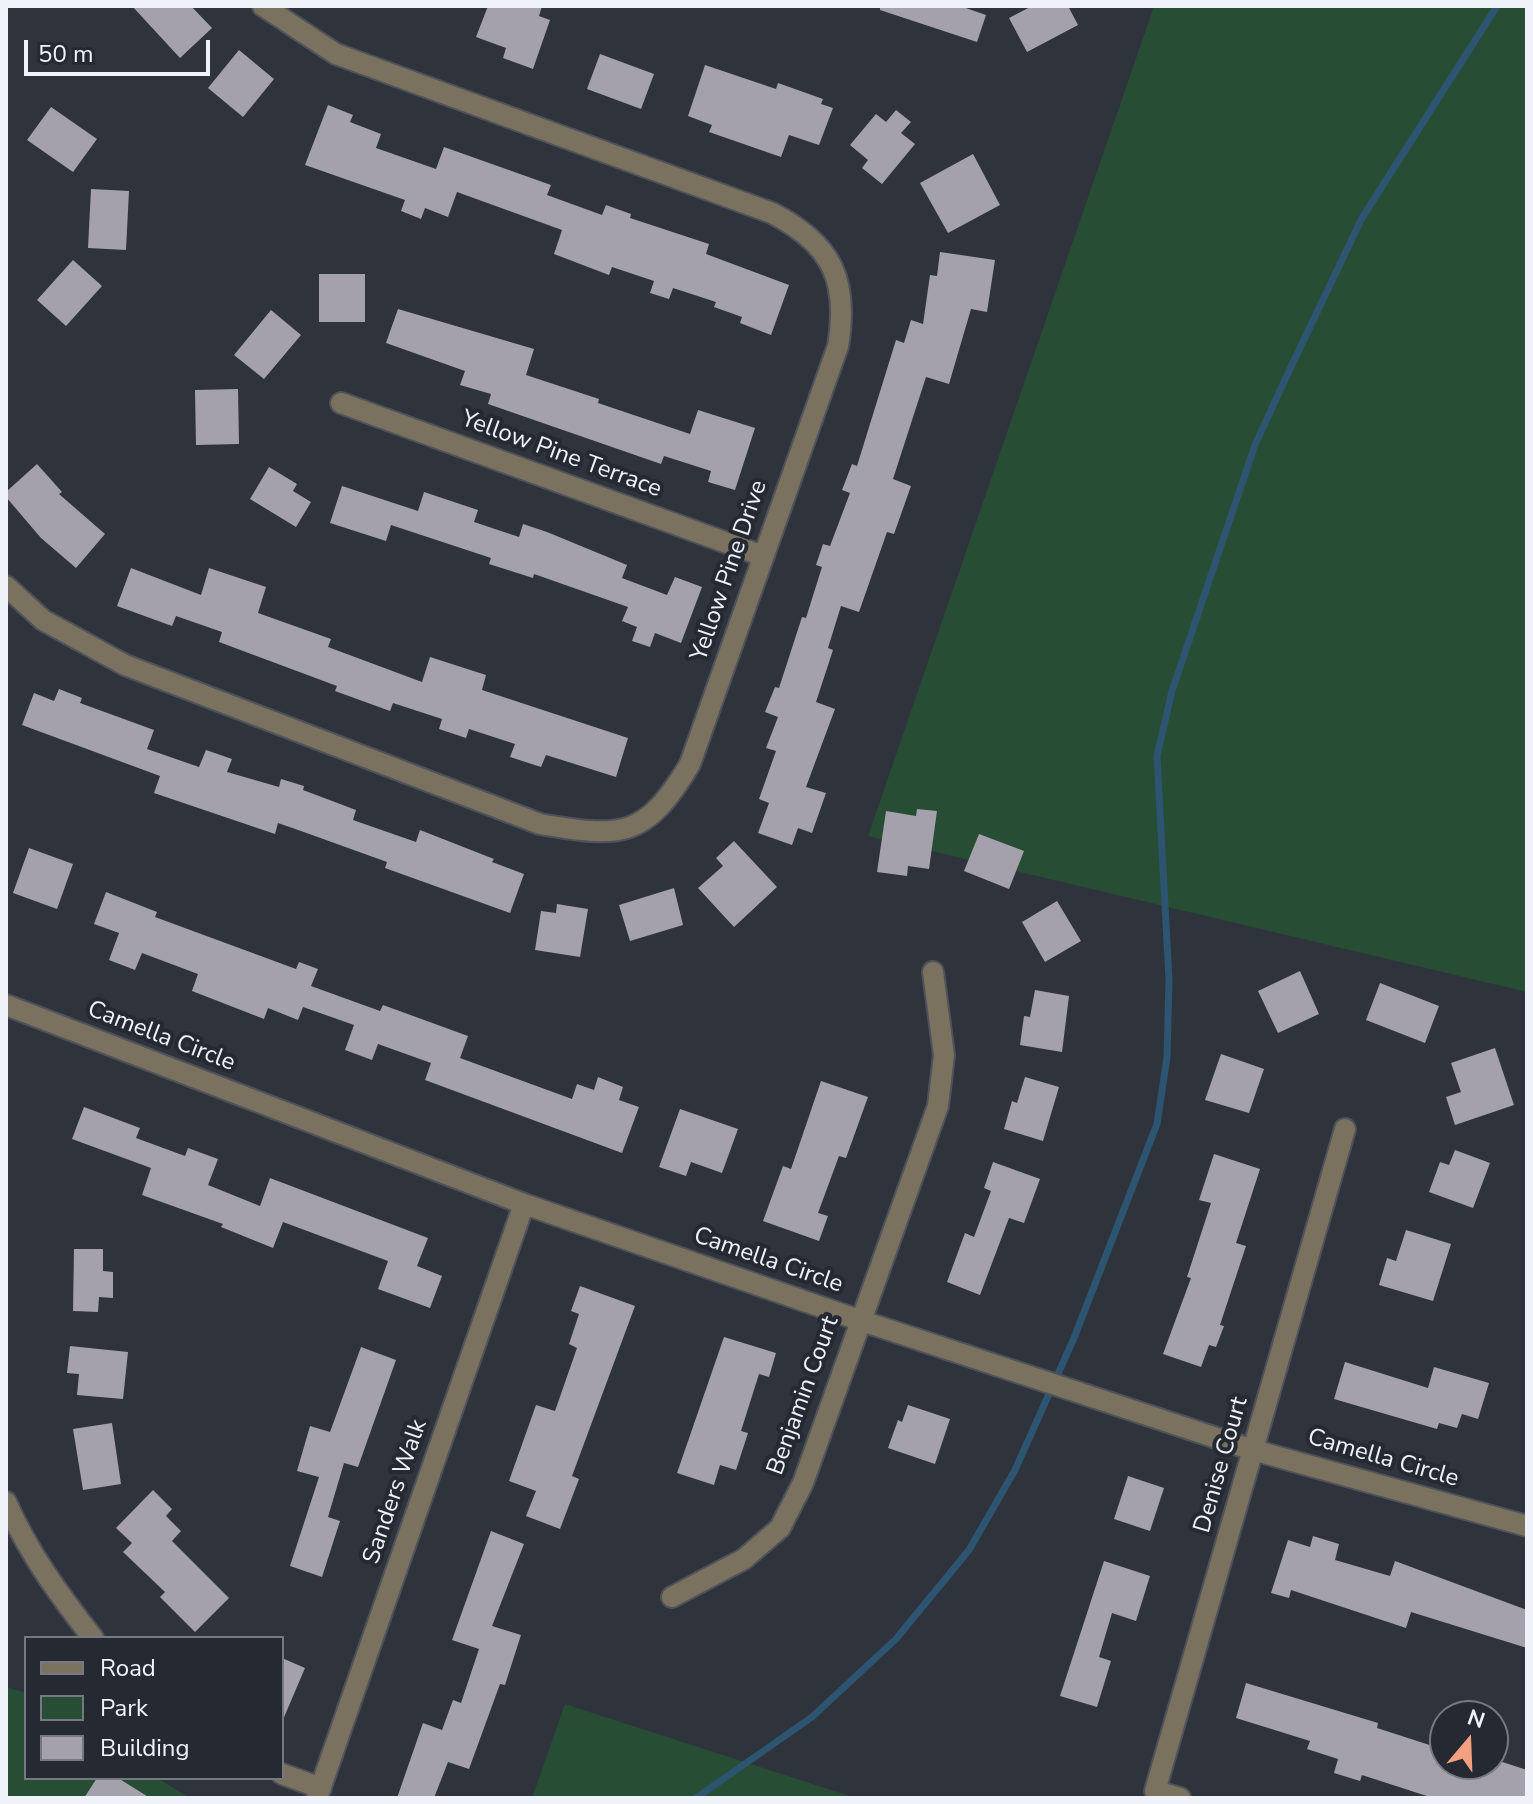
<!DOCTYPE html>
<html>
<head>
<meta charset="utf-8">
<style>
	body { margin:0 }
	#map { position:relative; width:1533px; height:1804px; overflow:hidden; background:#2f333c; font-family:"Nunito Sans",sans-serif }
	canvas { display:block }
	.frame { position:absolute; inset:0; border:8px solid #eff2f8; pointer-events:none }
	.legend { position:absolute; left:24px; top:1636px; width:260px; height:144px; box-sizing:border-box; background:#252932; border:2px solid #767981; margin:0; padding:10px 14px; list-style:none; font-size:24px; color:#eff2f8 }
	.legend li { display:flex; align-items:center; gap:16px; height:40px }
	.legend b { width:40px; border:2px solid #767981 }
	.north { position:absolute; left:1429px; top:1700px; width:80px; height:80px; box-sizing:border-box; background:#252932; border:2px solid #767981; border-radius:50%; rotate:19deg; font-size:22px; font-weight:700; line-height:32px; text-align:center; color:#eff2f8 }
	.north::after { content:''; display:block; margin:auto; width:28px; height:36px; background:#f3a082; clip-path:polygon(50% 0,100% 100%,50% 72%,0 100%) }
	.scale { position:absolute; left:24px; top:40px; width:186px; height:36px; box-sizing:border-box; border:4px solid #eff2f8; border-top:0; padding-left:10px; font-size:24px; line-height:28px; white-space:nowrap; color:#eff2f8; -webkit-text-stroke:6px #252932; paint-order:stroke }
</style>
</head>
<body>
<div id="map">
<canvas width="1533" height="1804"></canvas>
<div class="frame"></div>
<ul class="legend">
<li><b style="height:10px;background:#7a715f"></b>Road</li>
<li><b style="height:22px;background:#274d35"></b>Park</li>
<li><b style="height:22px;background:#a4a1ad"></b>Building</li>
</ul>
<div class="north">N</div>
<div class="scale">50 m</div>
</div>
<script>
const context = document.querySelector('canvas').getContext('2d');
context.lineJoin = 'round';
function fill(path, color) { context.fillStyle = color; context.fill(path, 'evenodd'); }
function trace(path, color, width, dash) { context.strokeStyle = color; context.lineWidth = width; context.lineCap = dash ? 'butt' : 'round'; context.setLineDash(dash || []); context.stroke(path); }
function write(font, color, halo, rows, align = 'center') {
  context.font = font + ' "Nunito Sans",sans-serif'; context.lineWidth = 8; context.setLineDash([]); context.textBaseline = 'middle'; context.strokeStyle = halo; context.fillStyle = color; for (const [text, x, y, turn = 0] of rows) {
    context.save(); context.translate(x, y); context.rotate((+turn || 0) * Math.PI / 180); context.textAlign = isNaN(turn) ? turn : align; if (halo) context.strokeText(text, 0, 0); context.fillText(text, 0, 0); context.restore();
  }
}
fill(new Path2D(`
	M1154,6H1527V992L868,836Z
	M6,1687L26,1693V1778H157L190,1798H6Z
	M565,1704L856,1798H532Z`), '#274d35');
trace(new Path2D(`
	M696,1798L812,1717L896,1639L969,1550L1015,1470L1074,1338L1157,1124L1167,1057L1169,980L1157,756L1172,691L1255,445L1289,371L1362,218L1497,6`), '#2d5470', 7);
fill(new Path2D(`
	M132,6H191L212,28L180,58Z
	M488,6H542L539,16L550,20L533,69L503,58L506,48L476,37Z
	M880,6H960L986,15L977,42L880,10Z
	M1032,6H1068L1078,25L1027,52L1009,18Z
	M239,50L274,79L243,117L208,88Z
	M600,54L654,74L641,109L587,89Z
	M705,65L776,89L778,83L823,99L821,104L833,108L819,145L789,135L781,157L709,132L712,125L688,116Z
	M328,105L353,115L350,122L381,134L376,148L436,169L444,147L551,185L547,195L602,215L606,205L631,214L630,218L709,244L706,254L789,285L771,335L740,323L742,317L714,307L716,302L673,288L669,299L650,293L654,281L612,267L609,275L554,254L562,230L457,192L448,217L425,208L421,219L401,211L405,200L305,165Z
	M51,107L97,139L73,172L27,140Z
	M896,110L911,122L901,133L915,144L882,184L862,168L868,160L850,145L876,114L886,122Z
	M973,154L1000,205L948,233L920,183Z
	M91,189L129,191L126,250L88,248Z
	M940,252L995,260L987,312L971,309L949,384L926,377L893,479L911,486L894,534L887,532L859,612L841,606L828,648L833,650L816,702L835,709L806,787L826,793L812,833L798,828L792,845L758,833L769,803L759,799L776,751L766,748L778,717L765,712L775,687L779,688L802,617L806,618L822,567L816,565L823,544L830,546L850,493L842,490L852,464L857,466L896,340L904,343L911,320L923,324L930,275L937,276Z
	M73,260L102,286L66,326L37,300Z
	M319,274H365V322H319Z
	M398,309L534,349L526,375L599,399L598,403L690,434L698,410L755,428L735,490L708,482L711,471L664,456L661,464L488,404L491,394L460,385L465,371L386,343Z
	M271,310L301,335L264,379L234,355Z
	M238,389L239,444L196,445L195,390Z
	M37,464L62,492L59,494L105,534L76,568L41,538L6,497V492Z
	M269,467L297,484L293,491L311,502L296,527L250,499Z
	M342,486L418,511L424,492L478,510L474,522L519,537L523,524L547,532L627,565L622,578L667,595L675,577L702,587L681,643L655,633L650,647L632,641L637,627L622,621L628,607L534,574L533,578L489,564L491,558L391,525L386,541L330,523Z
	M131,568L201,595L209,568L266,587L258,613L331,639L328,647L422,682L430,657L486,675L482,690L628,738L616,777L546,755L541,767L510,757L515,744L469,729L466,738L439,729L442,719L393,703L390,711L335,691L337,686L219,642L222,632L176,616L172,626L117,606Z
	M59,689L82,698L80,703L154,730L147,749L199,767L206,750L232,759L227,772L279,787L281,779L304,786L303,790L356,810L353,820L416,842L420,830L494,859L492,862L524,874L510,913L385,868L387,862L301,831L278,823L275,834L154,793L160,776L22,725L34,693L54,701Z
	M917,809L937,811L929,869L908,866L907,876L877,872L886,811L916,816Z
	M979,834L1024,851L1009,889L964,871Z
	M734,841L777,887L734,927L698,888L723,866L716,858Z
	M29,848L73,864L57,909L13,893Z
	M674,888L683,925L630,941L619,905Z
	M106,892L157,912L155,917L296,969L299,962L318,969L311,986L380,1011L383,1005L468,1036L460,1058L572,1099L577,1084L594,1090L598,1077L623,1087L619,1100L639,1107L622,1153L425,1080L431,1063L378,1044L372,1060L345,1050L354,1025L303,1007L298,1020L268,1008L264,1019L192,991L198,974L142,953L135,970L109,960L119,933L94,924Z
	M1057,901L1081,941L1045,962L1022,922Z
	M557,904L588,909L580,957L535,950L541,911L556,913Z
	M1300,971L1319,1014L1278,1033L1258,991Z
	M1380,983L1439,1006L1425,1043L1366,1020Z
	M1035,990L1069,996L1062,1052L1020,1045L1024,1016L1030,1017Z
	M1495,1048L1514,1105L1455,1125L1446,1097L1461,1092L1451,1063Z
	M1221,1054L1264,1069L1249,1113L1205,1100Z
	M1025,1077L1059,1087L1043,1141L1004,1129L1012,1101L1017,1103Z
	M821,1081L868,1097L846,1158L839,1156L818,1213L828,1216L819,1241L763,1221L783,1166L791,1169Z
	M84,1107L140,1128L136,1138L185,1156L188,1148L218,1159L208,1185L260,1206L270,1178L428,1238L417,1266L442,1276L430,1308L378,1289L388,1261L283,1222L273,1248L221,1227L223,1224L142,1195L151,1168L72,1139Z
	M680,1109L738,1129L722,1173L691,1162L686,1176L659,1167Z
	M1455,1150L1490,1163L1473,1208L1429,1192L1440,1162L1449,1165Z
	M1214,1154L1260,1169L1236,1243L1246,1246L1220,1325L1224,1326L1216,1347L1209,1345L1201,1367L1163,1354L1191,1278L1187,1277L1211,1203L1199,1200Z
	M993,1162L1040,1179L1024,1223L1009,1218L980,1295L947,1282L965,1233L974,1237L991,1191L984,1188Z
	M1406,1230L1451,1244L1433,1301L1379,1285L1387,1258L1396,1261Z
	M74,1249H103V1271L113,1272V1298L99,1297L98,1312L73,1311Z
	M580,1286L635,1306L572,1476L579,1479L560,1529L526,1516L536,1491L509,1481L536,1405L555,1411L577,1348L569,1344L579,1314L571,1311Z
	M724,1337L776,1353L769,1377L759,1374L741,1431L748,1433L736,1470L720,1465L714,1485L677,1473Z
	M70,1346L128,1352L123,1399L77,1395L79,1374L67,1373Z
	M361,1347L396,1360L358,1467L344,1463L328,1517L340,1521L322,1577L290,1566L319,1477L297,1471L310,1426L330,1432Z
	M1345,1362L1428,1388L1434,1367L1489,1383L1478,1419L1462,1414L1457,1428L1439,1423L1437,1429L1334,1399Z
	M908,1405L950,1419L935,1464L888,1448L898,1420L902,1422Z
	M112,1423L121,1484L83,1490L73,1429Z
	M1128,1476L1164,1488L1150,1531L1114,1519Z
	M153,1490L172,1509L166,1516L181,1531L172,1541L229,1598L195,1632L160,1597L165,1592L123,1552L132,1543L116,1528Z
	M491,1531L524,1544L492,1626L521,1635L505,1685L500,1684L469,1769L448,1762L434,1798H397L423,1723L442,1730L453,1700L461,1703L479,1649L452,1640Z
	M1313,1536L1339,1544L1335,1560L1390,1576L1395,1561L1527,1610V1648L1411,1612L1406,1628L1291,1590L1289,1598L1271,1593L1288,1540L1310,1547Z
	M1104,1561L1150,1576L1136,1621L1112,1613L1099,1657L1111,1661L1097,1707L1060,1696Z
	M282,1658L305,1668L282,1722Z
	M1246,1683L1378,1723L1377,1728L1445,1750V1764H1493V1759L1527,1770V1798H1433L1362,1775L1360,1781L1334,1773L1338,1759L1307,1749L1310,1741L1236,1718Z
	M97,1778H118L150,1798H84Z`), '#a4a1ad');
const street = new Path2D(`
	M341,403L763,556
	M6,586L43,620L125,665L540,824C622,838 645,839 690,764L838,346C849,280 832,244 772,213L336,54L263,6
	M6,1005L524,1204L859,1320L1253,1450L1527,1526
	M6,1502C28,1552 59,1595 93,1638
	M672,1597L744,1559L780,1528L803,1483L938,1106L944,1055L933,972
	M282,1774L321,1788
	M317,1798L524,1204
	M1180,1798L1155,1791L1345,1129`);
trace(street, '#4e525a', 24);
trace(street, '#7a715f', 20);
write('24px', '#eff2f8', '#252932', [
	["Yellow Pine Terrace",561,455,20],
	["Yellow Pine Drive",730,571,-71],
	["Camella Circle",161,1037,21],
	["Camella Circle",768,1261,19],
	["Benjamin Court",804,1396,-70],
	["Camella Circle",1383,1459,16],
	["Denise Court",1222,1465,-74],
	["Sanders Walk",396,1492,-71]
]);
</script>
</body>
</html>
